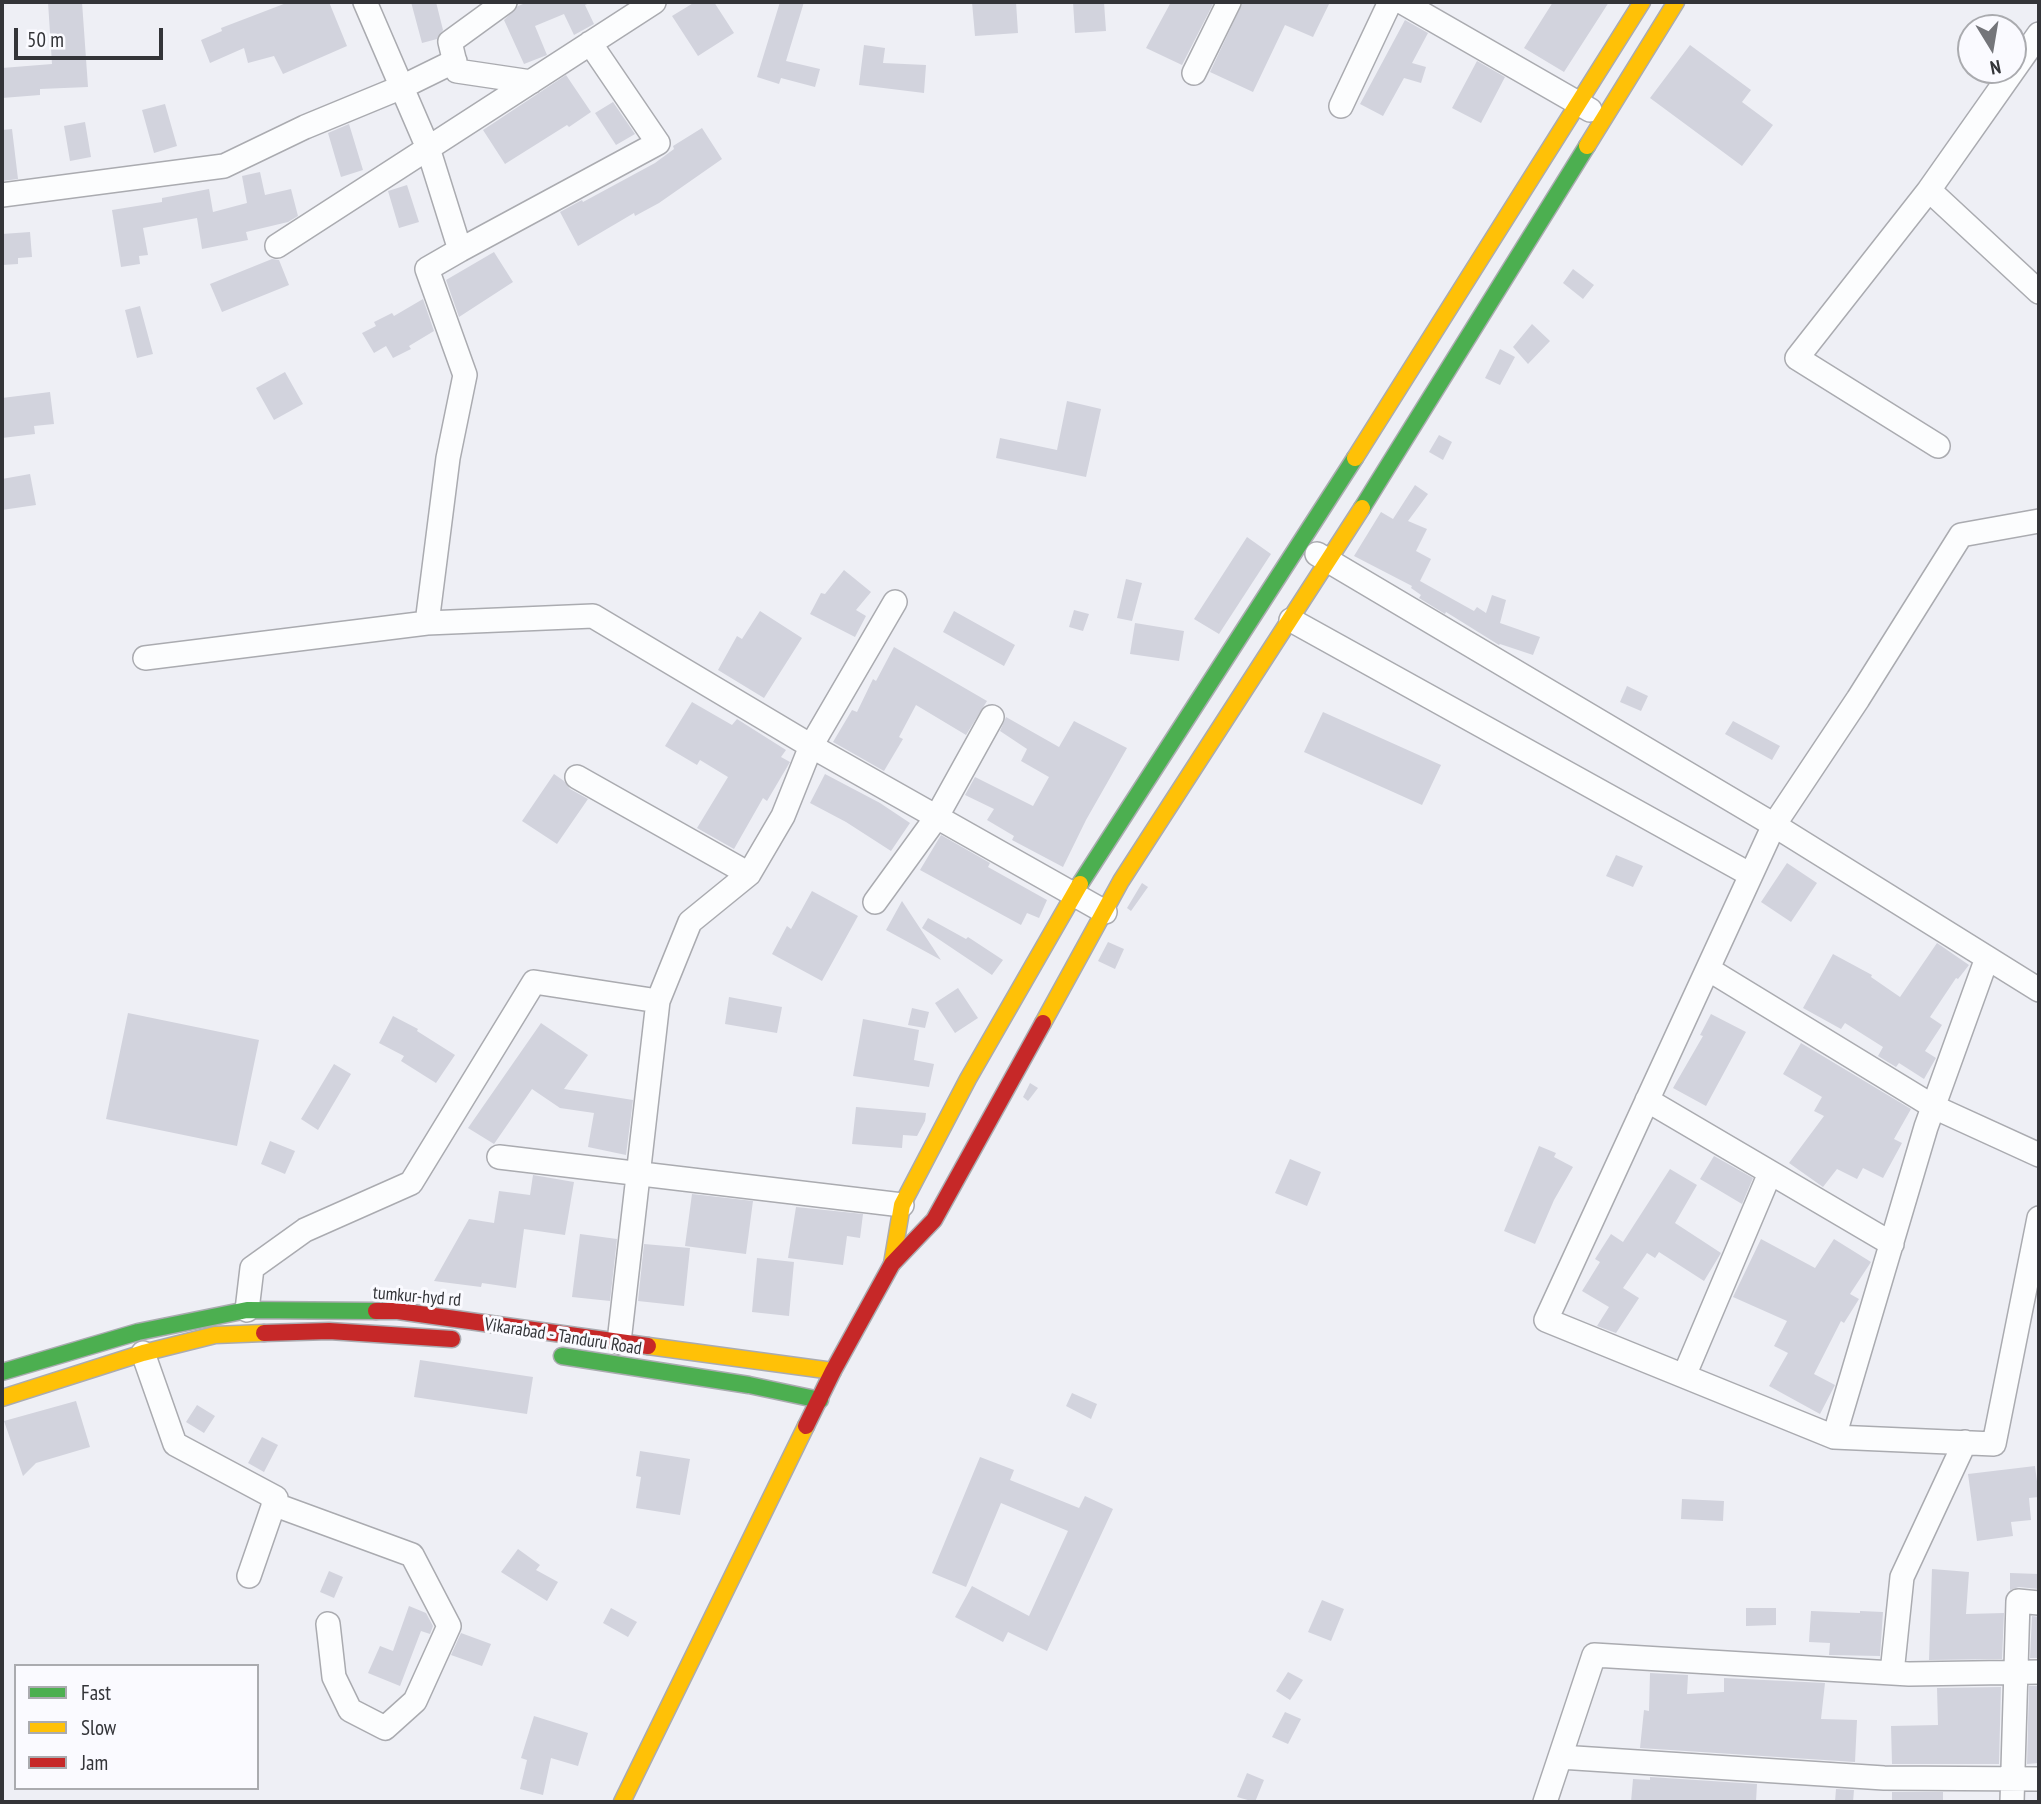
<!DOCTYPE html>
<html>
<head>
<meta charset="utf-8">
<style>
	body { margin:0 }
	#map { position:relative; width:2041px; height:1804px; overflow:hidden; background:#eeeff5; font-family:"PT Sans Narrow",sans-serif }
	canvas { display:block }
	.frame { position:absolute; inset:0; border:4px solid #333438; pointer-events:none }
	.legend { position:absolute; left:14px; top:1664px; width:245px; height:126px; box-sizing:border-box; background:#fafaff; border:2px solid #aaabaf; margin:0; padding:9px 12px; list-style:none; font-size:21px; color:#333438 }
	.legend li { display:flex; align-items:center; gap:14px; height:35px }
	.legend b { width:35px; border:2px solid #aaabaf }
	.north { position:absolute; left:1957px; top:14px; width:70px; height:70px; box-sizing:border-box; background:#fafaff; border:2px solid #aaabaf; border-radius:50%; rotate:169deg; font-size:19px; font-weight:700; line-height:28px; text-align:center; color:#333438 }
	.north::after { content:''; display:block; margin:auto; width:24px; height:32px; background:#74757a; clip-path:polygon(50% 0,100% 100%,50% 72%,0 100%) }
	.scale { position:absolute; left:14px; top:28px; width:149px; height:32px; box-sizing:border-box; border:4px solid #333438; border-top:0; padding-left:9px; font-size:21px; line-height:24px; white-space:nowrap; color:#333438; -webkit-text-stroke:5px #fafaff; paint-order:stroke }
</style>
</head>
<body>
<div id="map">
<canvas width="2041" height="1804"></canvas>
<div class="frame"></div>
<ul class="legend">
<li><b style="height:9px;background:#4caf50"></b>Fast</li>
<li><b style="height:9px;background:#ffc107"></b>Slow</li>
<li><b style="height:9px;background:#c62828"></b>Jam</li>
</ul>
<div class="north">N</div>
<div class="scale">50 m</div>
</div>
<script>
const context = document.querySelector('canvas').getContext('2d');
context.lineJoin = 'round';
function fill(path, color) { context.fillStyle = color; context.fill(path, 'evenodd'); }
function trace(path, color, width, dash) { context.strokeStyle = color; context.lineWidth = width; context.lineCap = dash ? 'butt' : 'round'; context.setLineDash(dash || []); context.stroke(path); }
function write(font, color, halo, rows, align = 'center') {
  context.font = font + ' "PT Sans Narrow",sans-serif'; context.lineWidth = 6; context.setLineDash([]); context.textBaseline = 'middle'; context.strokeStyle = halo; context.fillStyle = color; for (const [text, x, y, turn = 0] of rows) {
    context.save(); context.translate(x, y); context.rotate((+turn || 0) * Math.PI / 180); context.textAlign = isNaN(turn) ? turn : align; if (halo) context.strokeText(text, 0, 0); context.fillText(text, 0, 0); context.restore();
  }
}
fill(new Path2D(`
	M48,2H82L88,87L40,89V95L2,98V68L52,64Z
	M289,2H329L347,46L283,74L274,56L248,63L244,48L210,63L201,40L222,31L221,28Z
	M411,2H436L443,30L437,39L422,43Z
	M528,2H592L585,5L594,24L574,35L564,14L535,26L547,55L524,64L504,20L518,6Z
	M695,2H714L734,33L698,56L672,16Z
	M780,2H804L786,61L820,69L815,87L781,78L779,84L757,77Z
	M972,2H1016L1018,33L975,36Z
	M1073,2H1104L1106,31L1075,33Z
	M1171,2H1214L1182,65L1146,48Z
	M1243,2H1330L1313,37L1285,25L1253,92L1210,72Z
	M1553,2H1609L1564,72L1524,48Z
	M1405,20L1428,33L1412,63L1426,67L1421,83L1404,78L1383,116L1360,104Z
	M864,45L885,48L883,63L926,65L924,93L859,85Z
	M1690,45L1751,90L1742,102L1773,125L1742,166L1650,98Z
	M1477,61L1505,77L1481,123L1452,108Z
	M566,75L591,112L569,127L567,125L505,164L483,130Z
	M613,102L635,134L616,145L595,113Z
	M165,104L177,146L154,153L142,110Z
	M85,122L91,157L70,161L64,126Z
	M349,124L363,170L341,177L328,133Z
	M702,128L722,159L659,203L635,216L634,213L578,246L560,212L582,200L583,202L655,163L674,149L673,146Z
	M12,129L18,179L2,181V130Z
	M260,172L265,195L291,189L298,216L288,222L246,232L248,240L202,249L197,218L143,228L148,255L139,256L140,264L121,267L112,210L162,202V198L209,189L213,212L247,203L242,176Z
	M407,185L419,222L399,228L388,191Z
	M30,232L32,257L18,258V264L2,265V234Z
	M494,252L513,282L459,317L446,280Z
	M272,259L279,260L289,285L222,312L210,284Z
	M1573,269L1594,285L1583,299L1563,283Z
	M423,299L434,331L409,346L411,349L393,358L386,346L374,353L362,333L376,326L374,322L392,313L394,316Z
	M140,306L153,354L137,358L125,310Z
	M1532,324L1550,341L1528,364L1513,347Z
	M1500,349L1515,357L1500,385L1485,378Z
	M285,372L303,404L274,420L256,388Z
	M50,392L54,424L34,426L35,434L2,438V398Z
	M1067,401L1101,409L1086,477L996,458L1000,438L1057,450Z
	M1439,435L1452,442L1443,460L1429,452Z
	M30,474L36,505L2,510V479Z
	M1415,485L1428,494L1408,521L1427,529L1416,551L1431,559L1420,581L1474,611L1477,607L1486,613L1492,595L1506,600L1500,623L1540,637L1533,655L1500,644L1499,645L1446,612L1445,614L1419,598L1421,595L1411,588L1412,586L1354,556L1381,512L1393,519Z
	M1247,537L1271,554L1219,634L1194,619Z
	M844,570L871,592L856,610L866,616L855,637L810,614L821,593L825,594Z
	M1126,579L1142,583L1132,621L1117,618Z
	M1074,610L1089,614L1083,631L1069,627Z
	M760,611L802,638L764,698L718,670L737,636L742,639Z
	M954,611L1015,645L1004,666L943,632Z
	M1135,623L1184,631L1179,661L1130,654Z
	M894,647L987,701L966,735L916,705L899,737L903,739L884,771L833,742L852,710L857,712L873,679L876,681Z
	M1627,686L1648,696L1641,711L1620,702Z
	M692,702L732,725L737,719L786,750L781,757L790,762L767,801L763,798L734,849L697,828L728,777L700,760L697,765L665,746Z
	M1323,712L1441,765L1422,805L1304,752Z
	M1006,717L1059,747L1074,721L1127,748L1086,820L1063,867L1012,840L1014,836L987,820L994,809L965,795L975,777L1033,806L1049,777L1021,761L1027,749L1000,731Z
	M1733,721L1780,746L1772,760L1725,734Z
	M554,774L564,781L570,789L588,799L557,844L522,821Z
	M825,774L880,803L910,823L891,851L846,822L810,803Z
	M941,835L990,863L988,867L1047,900L1039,918L1027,913L1021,925L920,870Z
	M1616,855L1643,866L1633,887L1606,876Z
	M1787,863L1817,883L1791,922L1761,902Z
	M1142,883L1148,887L1131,911L1127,908Z
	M812,891L858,916L822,981L772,954L787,926L791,929Z
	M902,901L941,960L886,930Z
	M928,918L966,939L968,937L1003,960L992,975L922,928Z
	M1108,942L1124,949L1115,969L1098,961Z
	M1937,943L1969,965L1958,979L1956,978L1930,1017L1942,1025L1925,1051L1936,1058L1924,1079L1899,1063L1896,1067L1878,1056L1883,1047L1845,1023L1841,1029L1803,1008L1833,954L1872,975L1871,977L1900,997Z
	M958,988L978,1018L955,1033L935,1003Z
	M729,997L782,1007L777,1033L725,1024Z
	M912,1008L929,1012L925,1028L908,1025Z
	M128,1013L259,1040L237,1146L106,1119Z
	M1711,1014L1746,1032L1706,1106L1673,1088L1703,1036L1700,1035Z
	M393,1016L418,1029L417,1031L455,1055L436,1083L401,1061L404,1056L379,1043Z
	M863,1019L919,1030L914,1060L934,1064L929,1087L853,1076Z
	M541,1023L588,1055L564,1089L633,1100L626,1155L588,1147L594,1113L560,1108L532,1089L494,1144L468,1128Z
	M1801,1043L1911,1109L1894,1139L1902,1143L1883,1178L1863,1168L1857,1179L1837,1169L1823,1187L1789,1163L1824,1116L1814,1111L1822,1097L1783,1074Z
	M334,1064L351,1074L318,1130L301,1119Z
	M1030,1083L1038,1088L1028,1101L1023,1097Z
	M856,1107L926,1113L925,1121L917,1136L903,1135L902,1148L852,1144Z
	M270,1141L295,1151L285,1174L261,1164Z
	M1539,1146L1556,1153L1554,1157L1573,1167L1554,1200L1535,1244L1504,1231Z
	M1714,1156L1753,1178L1742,1204L1700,1179Z
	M1290,1159L1321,1172L1307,1206L1275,1193Z
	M1670,1169L1697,1185L1675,1223L1721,1253L1704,1281L1659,1252L1655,1258L1647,1253L1623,1288L1639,1298L1616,1333L1597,1326L1609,1307L1582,1291L1600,1262L1595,1259L1611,1234L1623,1242Z
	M533,1175L574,1182L565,1235L524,1229L516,1288L482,1283L481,1287L434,1281L469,1219L494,1223L499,1191L530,1195Z
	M692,1194L753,1201L746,1254L685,1246Z
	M796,1207L863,1214L860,1238L847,1236L843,1265L788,1258Z
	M580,1234L617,1239L610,1301L572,1297Z
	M1761,1239L1815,1268L1834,1239L1871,1262L1850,1294L1859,1299L1844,1323L1841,1321L1814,1374L1835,1385L1820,1414L1769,1386L1788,1353L1774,1346L1787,1321L1733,1297Z
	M644,1244L690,1248L684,1306L638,1301Z
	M757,1258L794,1262L789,1316L752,1312Z
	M420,1360L533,1377L527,1414L414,1397Z
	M1072,1393L1097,1404L1091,1419L1066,1406Z
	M76,1401L90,1447L36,1463L23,1476L4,1421Z
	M197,1405L215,1416L204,1433L186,1422Z
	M262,1437L278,1445L264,1472L248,1463Z
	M640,1451L690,1459L680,1515L636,1508L641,1477L636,1476Z
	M980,1457L1014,1470L1010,1480L1079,1508L1085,1496L1113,1509L1047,1651L1008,1632L1003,1642L955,1617L972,1586L1029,1616L1068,1531L1001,1503L966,1587L932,1573Z
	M2035,1466L2039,1497L2029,1498L2031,1520L2011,1522L2013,1536L1977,1541L1968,1474Z
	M1682,1499L1724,1501L1723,1521L1681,1519Z
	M518,1549L540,1565L536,1570L558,1582L547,1601L501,1572Z
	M1932,1569L1969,1572L1966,1614L2004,1613L2002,1659L1929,1660Z
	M329,1571L343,1577L334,1598L320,1592Z
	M2010,1573L2039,1574V1589L2019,1587L2010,1590Z
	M1322,1600L1344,1609L1331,1641L1308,1632Z
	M409,1606L426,1613L433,1626L430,1634L421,1631L400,1686L368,1673L380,1646L393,1651Z
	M611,1608L637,1622L628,1637L603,1623Z
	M1746,1608H1776V1625L1746,1626Z
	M1811,1611L1860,1613V1611L1883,1612L1880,1656L1829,1655L1830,1643L1809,1642Z
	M2032,1616L2039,1617V1658H2030Z
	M461,1633L491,1644L482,1666L451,1655Z
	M1288,1672L1303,1680L1290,1700L1276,1691Z
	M1650,1673L1688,1675L1687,1694L1724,1692V1678L1825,1683L1821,1719L1857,1720L1855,1762L1640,1748L1644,1710L1649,1711Z
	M2029,1686H2039V1763L2027,1764Z
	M2001,1687L1999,1764H1892L1891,1726L1938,1725L1937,1688Z
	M1285,1712L1301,1719L1288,1744L1272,1737Z
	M534,1716L588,1733L578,1766L551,1758L543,1795L520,1789L527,1760L521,1758Z
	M1247,1773L1264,1780L1255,1802L1237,1797Z
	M1650,1777L1757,1784L1756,1802H1631L1633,1779L1650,1780Z
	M1836,1789L1854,1790L1853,1802H1835Z
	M1892,1792H1943V1802H1892Z`), '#d2d3dd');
const street = new Path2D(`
	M365,2L428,148L460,250L427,269L465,375L448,458L427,623
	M505,2L450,42L457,71L531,82
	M1402,2L1590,110
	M2039,34L1929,190L2039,292
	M1194,73L1229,2
	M1341,106L1390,2
	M1929,190L1797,358L1938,446
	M2,195L224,166L305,127L402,87L455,61
	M277,246L654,2
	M460,250L658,143L590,43
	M1317,554L1774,825L2039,990
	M1291,620L1751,875
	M145,658L427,623L593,616L811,746L1105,912
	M577,777L749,874L783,816L811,746L895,602
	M875,902L936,818L992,717
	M1987,958L1926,1127L1834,1437L1546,1320L1774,825L1858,699L1961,535L2039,521
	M1708,969L1934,1107L2039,1155
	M1647,1100L1892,1244
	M499,1157L902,1205
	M247,1310L252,1268L305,1230L411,1183L534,982L658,1001L690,922L749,874
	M619,1342L658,1001
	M143,1353L175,1444L276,1498L249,1576
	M1684,1376L1770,1173
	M1834,1437L1994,1444L2039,1218
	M273,1504L412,1555L449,1626L415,1701L385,1728L350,1710L334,1677L328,1624
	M2039,1672L1909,1674L1594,1655L1560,1757L1884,1778L2039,1779
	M1892,1673L1902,1577L1965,1442
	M1545,1802L1560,1757
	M2012,1802L2018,1601L2039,1603`);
const fast = new Path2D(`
	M1362,508L1587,146
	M1080,884L1355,458
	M562,1356L749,1385L820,1400
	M2,1372L138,1332L247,1310L376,1311`);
const slow = new Path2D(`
	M1587,146L1676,2
	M1355,458L1642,2
	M1043,1023L1121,881L1362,508
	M892,1264L902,1205L968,1079L1080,884
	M648,1346L833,1371
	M2,1398L143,1353L215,1335L264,1333
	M622,1802L806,1426`);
const jam = new Path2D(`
	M376,1311H398L648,1346
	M264,1333L329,1331L452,1339
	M806,1426L833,1371L892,1264L934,1220L1043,1023`);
trace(street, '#aaabb0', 26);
trace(fast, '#aaabb0', 19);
trace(slow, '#aaabb0', 19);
trace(jam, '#aaabb0', 19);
trace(street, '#fcfdfe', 23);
trace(fast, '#4caf50', 16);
trace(slow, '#ffc107', 16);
trace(jam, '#c62828', 16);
write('18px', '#333438', '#fafaff', [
	["tumkur-hyd rd",417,1297,5],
	["Vikarabad - Tanduru Road",563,1337,9]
]);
</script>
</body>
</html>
